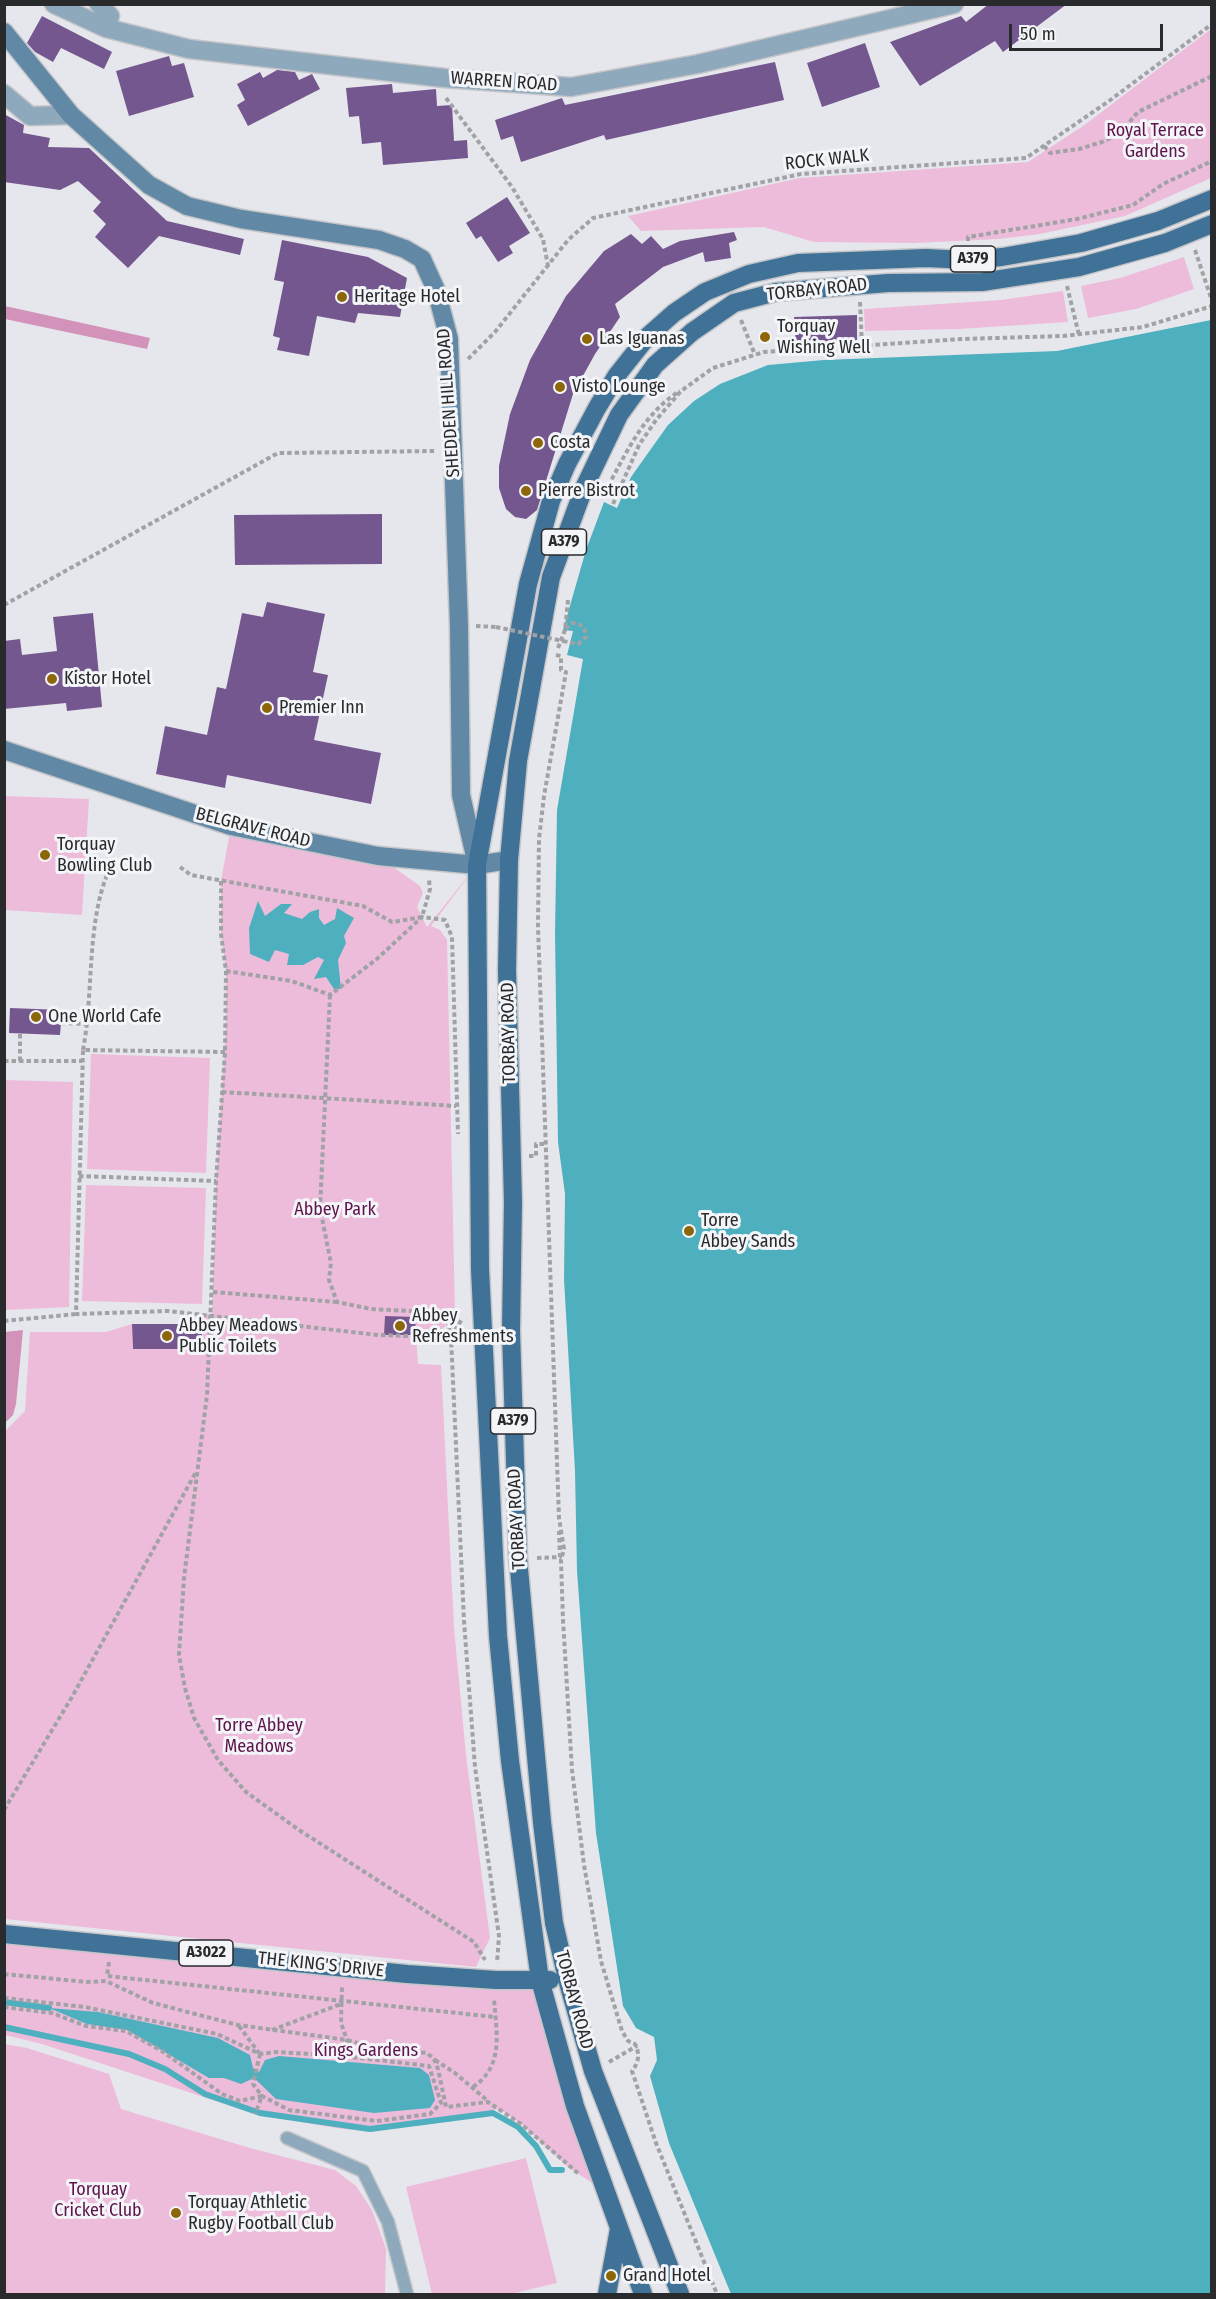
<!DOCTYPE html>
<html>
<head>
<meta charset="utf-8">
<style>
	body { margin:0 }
	#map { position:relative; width:1216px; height:2299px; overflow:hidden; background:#e6e7ec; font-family:"Fira Sans Condensed",sans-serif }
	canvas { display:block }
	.frame { position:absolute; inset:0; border:6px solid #292a2c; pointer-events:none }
	.scale { position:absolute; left:1009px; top:24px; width:154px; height:27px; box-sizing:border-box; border:3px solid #292a2c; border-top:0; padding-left:8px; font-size:18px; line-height:21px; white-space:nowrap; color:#292a2c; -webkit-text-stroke:4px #f3f5f9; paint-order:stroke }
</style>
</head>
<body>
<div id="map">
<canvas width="1216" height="2299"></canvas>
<div class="frame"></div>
<div class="scale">50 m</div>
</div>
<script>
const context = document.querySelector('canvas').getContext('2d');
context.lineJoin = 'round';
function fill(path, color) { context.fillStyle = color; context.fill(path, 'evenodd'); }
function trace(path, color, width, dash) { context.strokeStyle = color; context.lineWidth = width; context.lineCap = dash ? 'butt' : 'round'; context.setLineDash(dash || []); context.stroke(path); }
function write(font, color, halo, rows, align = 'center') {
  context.font = font + ' "Fira Sans Condensed",sans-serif'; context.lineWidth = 6; context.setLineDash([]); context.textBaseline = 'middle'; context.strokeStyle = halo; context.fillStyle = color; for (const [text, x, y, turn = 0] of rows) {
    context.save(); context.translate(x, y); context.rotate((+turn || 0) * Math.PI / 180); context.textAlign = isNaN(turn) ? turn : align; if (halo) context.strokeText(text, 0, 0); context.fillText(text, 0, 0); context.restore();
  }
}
fill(new Path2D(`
	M1211,29V178L1125,216L1040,234L999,239L915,243L814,242L764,227L641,231L628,216L800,178L1028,162L1083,126Z
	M1184,257L1194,289L1136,309L1088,318L1081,286L1120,278Z
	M1063,291L1068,322L959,329L865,331L864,309L1001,300Z
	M4,796L89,799L82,915L5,910Z
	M231,826L378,856L420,886L423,893L417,907L427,927L477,865L431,926L440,930L447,940L455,1315L440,1332L416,1335L418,1364L441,1365L454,1628L466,1755L490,1938L476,1967L5,1919L4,1432L25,1411L30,1332H106L132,1324L133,1349L202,1348L203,1314H212L216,1181L226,1024V971L221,934V881Z
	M91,1054L210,1058L206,1173L87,1169Z
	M4,1080L73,1082L69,1307L5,1310Z
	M86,1185L206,1188L202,1304L82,1301Z
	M5,1934L540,1980L607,2193L568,2167L521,2124L499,2109L370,2132L336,2128L255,2114L42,2044L5,2035Z
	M4,2044L27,2048L109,2074L121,2109L250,2148L335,2170L356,2186L372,2210L386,2249L385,2294H5Z
	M526,2158L557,2283L511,2294H432L406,2187Z`), '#edbcdb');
fill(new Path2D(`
	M5,306L150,338L147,349L5,319Z
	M23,1330L16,1404L13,1415L5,1423V1332Z`), '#d292ba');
fill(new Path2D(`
	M1211,320V2294H731L669,2143L650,2076L657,2060L654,2037L636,2028L623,2006L596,1833L577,1571L575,1471L564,1279L565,1194L558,1142L555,934L557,810L583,659L567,655L573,631L563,630L586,550L604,502L617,508L631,477L668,425L694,401L720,384L768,365L824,360L1057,351Z
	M258,901L265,916L281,904H292L284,913L302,919L310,912L319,909V918L324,925L335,919L337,908L354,918L344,936L346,943L338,960L341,989H334L326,977L314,979L324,960L318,957L303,965H287L289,954L275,950L269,962L250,954L249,928Z
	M49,2008L98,2012L218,2038L250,2055L253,2068L259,2072L265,2060L279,2056L420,2068L429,2075L435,2100L430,2108L374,2113L276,2099L254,2078L241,2084L224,2078H209L127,2030L87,2024Z`), '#4eb0be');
trace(new Path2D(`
	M4,2002L49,2008
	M4,2027L129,2054L165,2069L205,2094L260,2113L370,2129L493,2113L518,2127L536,2146L550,2170H562`), '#4eb0be', 6);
fill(new Path2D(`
	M989,4H1067L1003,52L995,41L920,86L890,42L961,16L966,22Z
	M42,16L112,52L104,69L61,48L53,62L35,52L27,43Z
	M865,43L880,87L822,107L807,63Z
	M169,56L172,66L184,63L194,97L129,116L116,71Z
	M775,62L784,100L606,140L604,135L521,162L513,136L501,140L495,120L562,98L565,105Z
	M277,70L295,72L299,80L312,74L320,89L248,126L237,105L245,100L237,84L260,72L263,78Z
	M392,84L393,93L436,89L437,106L452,105L454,141L467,140L468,158L383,165L381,142L362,144L359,116L349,117L346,88Z
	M4,114L24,125L23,133L50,138L48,147L89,148L167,221L244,239L240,255L159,236L128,268L95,237L106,224L93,211L101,202L78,181L60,190L4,182Z
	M507,197L530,233L509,246L513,253L498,262L481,236L476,239L466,223Z
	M734,232L737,240L729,243L731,258L705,262L703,252L663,267L615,304L620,317L595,354L573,394L537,510L526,519L515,517L506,509L499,488V466L510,414L530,360L566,296L604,251L631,234L642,244L651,236L663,249L680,241Z
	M282,240L368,257L407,278L400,317L358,313L355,323L317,316L309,356L277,350L280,338L273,336L284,282L274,280Z
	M857,315V342L796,345L794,317Z
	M382,514V564L235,565L234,515Z
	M267,602L325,614L313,672L328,675L314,740L381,753L371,804L227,775L225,788L156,774L165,726L207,735L217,687L226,689L242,613L263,617Z
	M93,613L102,707L67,711L66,703L4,709V641L20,639L22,655L57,651L53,617Z
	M10,1008L62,1010L60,1035L9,1033Z
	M385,1316L415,1317L416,1335H384Z
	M132,1324H202V1349H133Z`), '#75578f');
const lane = new Path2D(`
	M287,2138L363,2171L388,2222L407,2294`);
const street = new Path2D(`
	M54,4L106,28L189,49L444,78L571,87L698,64L954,4
	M99,4L110,16L106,28
	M4,94L30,116L71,115`);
const secondary = new Path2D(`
	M4,32L71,115L149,185L187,206L241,219L379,240L405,249L422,259L436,290L449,339L459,626L461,795L477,865
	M4,750L231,826L378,856L477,865L509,860`);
const primary = new Path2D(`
	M4,1934L407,1974L496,1980H550
	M607,2294L619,2229
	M643,2294L575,2106L540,1980L510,1761L498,1636L480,1269L477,865L528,584L551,501L567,464L597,408L617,375L648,336L674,313L705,292L749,274L798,263L926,258L966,260L1002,257L1081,243L1158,221L1212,199
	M680,2294L593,2071L567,1979L554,1923L542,1822L518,1558L511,1331L513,1202L507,970L509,860L518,761L551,577L584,488L619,415L655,365L692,332L734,303L776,292L888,283L982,282L1079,267L1165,243L1212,224`);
trace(lane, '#c4c5c9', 15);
trace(street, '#c4c5c9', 21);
trace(secondary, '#c4c5c9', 21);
trace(primary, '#c4c5c9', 21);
trace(new Path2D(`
	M446,98L512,187L543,239L548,266
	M1044,146L1050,153L1079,149L1102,142L1119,134L1138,112L1212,76
	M968,241V237L1077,219L1133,205L1163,184L1212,161
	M1195,250L1212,301
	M1067,286L1079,335
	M860,302L862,346
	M741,320L755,355
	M468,359L495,332L568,240L593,218L801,174L1026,158L1109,101L1212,24
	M608,486C628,450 644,413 680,391
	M613,504L639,445L656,420L681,391L713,368L764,352L962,339L1063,336L1143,327L1212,306
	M4,605L278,453L435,451
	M476,626L496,627
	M563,641L578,644L586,637C586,628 581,623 572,623L565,629
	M558,648L565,630L568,600
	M556,655L561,656V670L566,672L544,796L539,839L538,926L559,1518L564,1549L561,1560L563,1620L572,1770L584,1865L601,1961L622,2031L628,2041L635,2044C640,2054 639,2062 632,2071L656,2143L717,2294
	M180,867L191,875L363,906L392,922L422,917L430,889L429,880
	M221,881V934L226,971L225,1052L216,1181L207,1395L184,1578L179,1655L185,1688L194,1718L218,1760L246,1792L299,1830L474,1942L485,1960
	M226,971L292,981L330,995L378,958L422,917L445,920L452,937L458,1134
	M330,995L320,1208L331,1263L329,1280L337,1302L371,1309L446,1313L451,1337L464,1621L475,1767L499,1936L497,1963
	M61,1023L87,1024
	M83,1050C94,992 86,923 109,870
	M225,1052L83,1050L76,1314L168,1311L378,1335L465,1338
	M4,1061H82
	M20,1061V1034
	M222,1092L456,1106
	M529,1156H536V1144H545
	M79,1176L216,1181
	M213,1292L337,1302
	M4,1321L76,1314
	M451,1337L462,1319
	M537,1558L560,1557L559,1531
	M4,1810L72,1697L196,1472
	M109,1962L107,1976L495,2017
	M4,1974L87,1982L106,1981L153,2003L238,2025L347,2040L375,2048L427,2053L434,2059L438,2069L446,2107L488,2102L521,2124L579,2174
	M4,1998L85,2007L217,2034L260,2054L277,2052L343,2056L347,2040L341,2023L342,1986
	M4,2007L52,2013L86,2026L126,2031L162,2051L222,2094L240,2101L262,2096L255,2114
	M239,2026L259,2053
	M272,2030L341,2004
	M260,2054L253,2084L262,2096L289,2110L377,2121L430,2114L441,2103L429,2066L343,2056
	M435,2060L455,2073L488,2101
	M609,2062L637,2046
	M473,2087C505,2065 496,2032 494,1998`), '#a1a2a6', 4, [4.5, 3]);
trace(lane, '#8ea8bc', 12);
trace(street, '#8ea8bc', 18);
trace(secondary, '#6189a6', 18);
trace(primary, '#3f7296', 18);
trace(new Path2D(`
	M496,627L563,641`), '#a1a2a6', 4, [4.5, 3]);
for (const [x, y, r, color] of [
	[342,297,6,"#8d6609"],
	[765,337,6,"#8d6609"],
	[587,339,6,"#8d6609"],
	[560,387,6,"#8d6609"],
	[538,443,6,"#8d6609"],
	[526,491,6,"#8d6609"],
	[52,679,6,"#8d6609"],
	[267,708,6,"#8d6609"],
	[45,855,6,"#8d6609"],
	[36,1017,6,"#8d6609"],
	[689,1231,6,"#8d6609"],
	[400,1326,6,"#8d6609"],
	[167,1336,6,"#8d6609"],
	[176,2213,6,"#8d6609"],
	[611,2276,6,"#8d6609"]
]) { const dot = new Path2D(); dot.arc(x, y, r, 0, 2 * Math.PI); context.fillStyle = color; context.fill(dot); trace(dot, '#f3f5f9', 2); }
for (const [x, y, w] of [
	[973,259,45],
	[564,542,45],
	[513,1421,45],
	[206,1953,54]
]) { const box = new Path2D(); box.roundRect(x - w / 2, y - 13, w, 26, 4.5); context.fillStyle = '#f3f5f9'; context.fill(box); trace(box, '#292a2c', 1.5); }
write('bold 16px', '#292a2c', null, [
	["A379",973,259],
	["A379",564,542],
	["A379",513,1421],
	["A3022",206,1953]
]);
write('18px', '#292a2c', '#f3f5f9', [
	["WARREN ROAD",504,82,4],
	["ROCK WALK",827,160,-6],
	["TORBAY ROAD",817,290,-6],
	["SHEDDEN HILL ROAD",449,403,-94],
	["BELGRAVE ROAD",253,828,14],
	["TORBAY ROAD",509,1033,-91],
	["TORBAY ROAD",517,1519,-93],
	["THE KING'S DRIVE",321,1965,6],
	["TORBAY ROAD",574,2000,75]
]);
write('18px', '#5e134a', '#f3f5f9', [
	["Royal Terrace",1155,131],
	["Gardens",1155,152],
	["Abbey Park",335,1210],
	["Torre Abbey",259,1726],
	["Meadows",259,1747],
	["Kings Gardens",366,2051],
	["Torquay",98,2190],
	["Cricket Club",98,2211]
]);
write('18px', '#292a2c', '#f3f5f9', [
	["Heritage Hotel",354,297],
	["Torquay",777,327],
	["Wishing Well",777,348],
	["Las Iguanas",599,339],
	["Visto Lounge",572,387],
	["Costa",550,443],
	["Pierre Bistrot",538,491],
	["Kistor Hotel",64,679],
	["Premier Inn",279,708],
	["Torquay",57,845],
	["Bowling Club",57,866],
	["One World Cafe",48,1017],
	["Torre",701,1221],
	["Abbey Sands",701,1242],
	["Abbey",412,1316],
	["Refreshments",412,1337],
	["Abbey Meadows",179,1326],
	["Public Toilets",179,1347],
	["Torquay Athletic",188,2203],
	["Rugby Football Club",188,2224],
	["Grand Hotel",623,2276]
], 'left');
</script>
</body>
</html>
